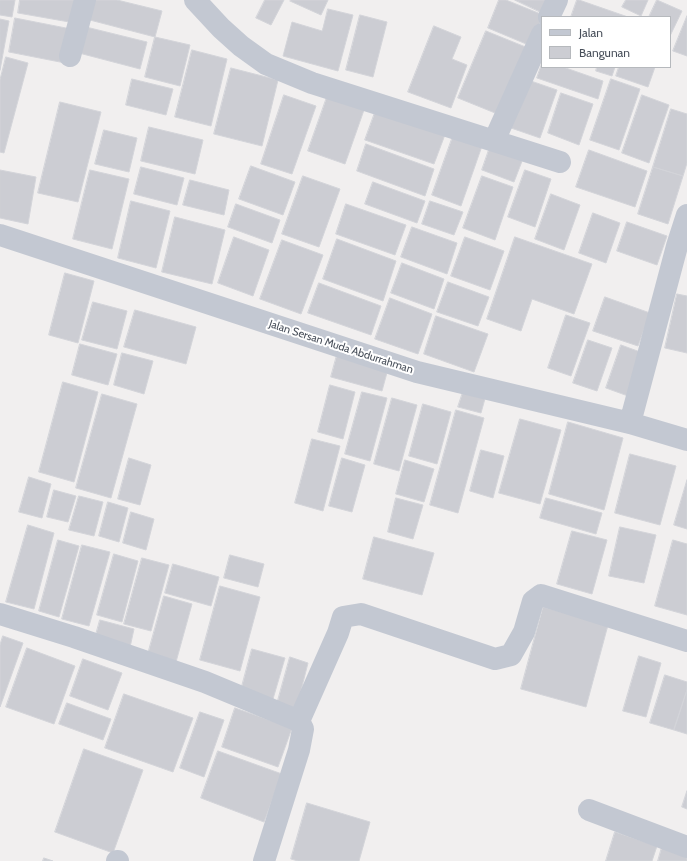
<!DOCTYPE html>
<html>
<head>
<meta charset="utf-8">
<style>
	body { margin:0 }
	#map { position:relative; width:687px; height:861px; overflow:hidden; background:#f1efef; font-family:Cabin,sans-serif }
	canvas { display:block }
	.legend { position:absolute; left:541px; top:16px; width:130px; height:52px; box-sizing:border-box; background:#fff; border:1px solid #b6b9bd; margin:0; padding:5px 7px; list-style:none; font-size:12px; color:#484f5a }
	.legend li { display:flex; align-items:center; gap:8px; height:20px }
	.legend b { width:20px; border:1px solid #b6b9bd }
</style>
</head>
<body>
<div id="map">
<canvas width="687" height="861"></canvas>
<ul class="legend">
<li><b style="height:5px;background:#c3c8d2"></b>Jalan</li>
<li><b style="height:11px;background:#cccdd3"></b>Bangunan</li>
</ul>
</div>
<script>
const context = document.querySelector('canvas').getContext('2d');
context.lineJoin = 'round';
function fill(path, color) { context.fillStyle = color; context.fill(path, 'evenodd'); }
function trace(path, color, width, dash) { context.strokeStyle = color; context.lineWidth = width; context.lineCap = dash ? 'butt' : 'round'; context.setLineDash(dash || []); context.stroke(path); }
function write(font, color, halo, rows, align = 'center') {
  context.font = font + ' Cabin,sans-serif'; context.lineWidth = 4; context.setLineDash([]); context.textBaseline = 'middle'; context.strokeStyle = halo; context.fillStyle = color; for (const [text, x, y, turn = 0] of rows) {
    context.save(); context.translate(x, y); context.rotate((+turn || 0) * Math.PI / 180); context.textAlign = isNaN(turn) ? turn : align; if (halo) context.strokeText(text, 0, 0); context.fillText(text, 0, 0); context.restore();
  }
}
const building = new Path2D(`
	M0,0H15L12,17L0,15Z
	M20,0H79L75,23L18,13Z
	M91,0H117L162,11L155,37L86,19Z
	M265,0H284L271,25L256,18Z
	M291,0H328L321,15L290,1Z
	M499,0H506L543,15L531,46L488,28Z
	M515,0H551L545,14Z
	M577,0H579L628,17H571Z
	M626,0H648L641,16L622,7Z
	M657,0L682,11L670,36V17H649Z
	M328,9L353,15L338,71L283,56L292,22L322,31Z
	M360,15L387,22L373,77L346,70Z
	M687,16V56L673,51Z
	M15,18L71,29L65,63L9,52Z
	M0,19L9,21L0,70Z
	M434,26L461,37L452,59L467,65L451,108L408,92Z
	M86,27L147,42L140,69L79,53Z
	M486,31L528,48L500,115L458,98Z
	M155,37L190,45L180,86L145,77Z
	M192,50L227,59L211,126L175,117Z
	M6,57L28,63L4,153L0,152V80Z
	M542,63V67H563L603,81L598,99L537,78Z
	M597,67H615L612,76L596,71Z
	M619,67H655L648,87L616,76Z
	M231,68L278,80L262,146L214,134Z
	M132,79L173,89L166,115L126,105Z
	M611,79L640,89L619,150L590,140Z
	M528,80L557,90L540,138L511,128Z
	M561,93L593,104L579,145L548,133Z
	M284,95L316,106L292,174L261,164Z
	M642,95L669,105L649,163L622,153Z
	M327,97L364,110L345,164L308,151Z
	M60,102L101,112L78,202L38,193Z
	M377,107L446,132L434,164L365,140Z
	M671,109L687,114V163L683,176L653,167Z
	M149,127L203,140L195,174L141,161Z
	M104,130L137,138L129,172L95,164Z
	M453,136L482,146L461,206L432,195Z
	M366,144L434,169L425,196L357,171Z
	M491,144L524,156L514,182L482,170Z
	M589,150L647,171L635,207L576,187Z
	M251,166L295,182L283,215L239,199Z
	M141,167L184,178L177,205L134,194Z
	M653,167L683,176L668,224L638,214Z
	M0,170L36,177L28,224L0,218Z
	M90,170L129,179L112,249L73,239Z
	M525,170L551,179L535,227L508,217Z
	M303,176L340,189L319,247L282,234Z
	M482,176L513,187L495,240L463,228Z
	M190,180L229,190L224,215L183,205Z
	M373,182L425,201L417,223L365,204Z
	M551,194L580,205L564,250L535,239Z
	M131,201L170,211L156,268L118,258Z
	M430,201L463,212L454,235L422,224Z
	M236,204L280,220L272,243L228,227Z
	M346,204L406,225L395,255L336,234Z
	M593,213L620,223L606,263L579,253Z
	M175,217L225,230L212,284L162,272Z
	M627,222L667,236L657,265L617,251Z
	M412,227L457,243L447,274L401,257Z
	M234,237L269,250L253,296L218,283Z
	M465,237L504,251L490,290L451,276Z
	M515,237L592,264L574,314L532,299L521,331L487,319Z
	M337,239L396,261L383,301L323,279Z
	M282,240L323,255L301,314L260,299Z
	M402,263L444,279L434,309L391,293Z
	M65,273L94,281L78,343L49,335Z
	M448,282L489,297L478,326L437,312Z
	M319,283L381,306L371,335L308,313Z
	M677,294L687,296V353L665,348Z
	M605,297L650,313L638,346L593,331Z
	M390,298L432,314L418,354L375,339Z
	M93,302L127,311L117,349L82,340Z
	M135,310L196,327L186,364L124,347Z
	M566,315L590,323L571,376L548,368Z
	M436,316L488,334L474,372L424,354Z
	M588,340L612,348L597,391L573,383Z
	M80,344L117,354L108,385L72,375Z
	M621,345L643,353L628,396L606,388Z
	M122,353L153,361L144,394L114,385Z
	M337,355L388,369L382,391L331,377Z
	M63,382L98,392L74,482L39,472Z
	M330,385L355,392L343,439L318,432Z
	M464,389L486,395L481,413L458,407Z
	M362,392L387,398L370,461L345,454Z
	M102,394L137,404L111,498L76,488Z
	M392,398L417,405L399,471L374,464Z
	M423,404L451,412L437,464L409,456Z
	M456,410L484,418L458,513L430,505Z
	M520,419L561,430L540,504L499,493Z
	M568,422L623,438L604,510L549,494Z
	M312,439L340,446L323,511L295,503Z
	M481,450L504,456L493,498L470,491Z
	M630,454L676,466L660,525L615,513Z
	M129,458L151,465L140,505L118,499Z
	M342,458L365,465L352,512L329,506Z
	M405,460L434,469L424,502L396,494Z
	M29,477L51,484L42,518L19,512Z
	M687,480V529L674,525Z
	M54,490L76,496L68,522L47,517Z
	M79,496L103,502L94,536L69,530Z
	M396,498L423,505L413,539L388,532Z
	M546,498L602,513L596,534L540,518Z
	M108,502L128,508L119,542L99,536Z
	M131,512L154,519L146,550L123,543Z
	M28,525L54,533L34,609L6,602Z
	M620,527L656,535L644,583L609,576Z
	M572,531L607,540L592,594L557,584Z
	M374,537L434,553L422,595L363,579Z
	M58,540L79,546L59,617L39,611Z
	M673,540L687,544V615L655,606Z
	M82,545L110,552L89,626L62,619Z
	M114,554L138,561L122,622L97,615Z
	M230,555L264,564L258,587L224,578Z
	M142,558L169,565L151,631L124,624Z
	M173,564L219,577L211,606L165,593Z
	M220,586L260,597L240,671L200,660Z
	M164,596L192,604L176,662L148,654Z
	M543,607L608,625L586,707L521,689Z
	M100,620L134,629L129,652L94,642Z
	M3,636L23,643L0,707V645Z
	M27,648L75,666L54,724L6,707Z
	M252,649L285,658L273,699L241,690Z
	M639,656L661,663L646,717L623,711Z
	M290,657L308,663L296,710L277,704Z
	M83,659L122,673L108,710L70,696Z
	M665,675L687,682V690L674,730L650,723Z
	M687,690V734L674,730Z
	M124,694L193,718L173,772L105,748Z
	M67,703L111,719L103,740L59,724Z
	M235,708L292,728L278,767L222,747Z
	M200,712L224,720L204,777L180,768Z
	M84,749L143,770L113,853L55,832Z
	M218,751L282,774L264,822L201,798Z
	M687,791V809L682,807Z
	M307,803L370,822L359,861H298L291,859Z
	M615,832L657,846L652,861H606Z
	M662,847L687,854V861H658Z
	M44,858L53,861H43Z`);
fill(building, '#cccdd3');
trace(building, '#d3d4d9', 1);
trace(new Path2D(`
	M195,0L221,28L241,46L266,64L312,83L560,162
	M549,17L557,0
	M70,56L85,0
	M494,141L542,34
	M0,235L417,372L630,423L687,440
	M630,423L677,246L687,215
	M0,614L74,637L205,682L299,721L303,729L299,750L264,861
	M299,721L338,633L343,617L361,614L495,659L511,655L524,632L533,601L541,595L687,641
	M589,810L687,847
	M117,861H118`), '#c3c8d2', 22);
write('11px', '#484f5a', '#fff', [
	["Jalan Sersan Muda Abdurrahman",341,347,18]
]);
</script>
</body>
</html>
